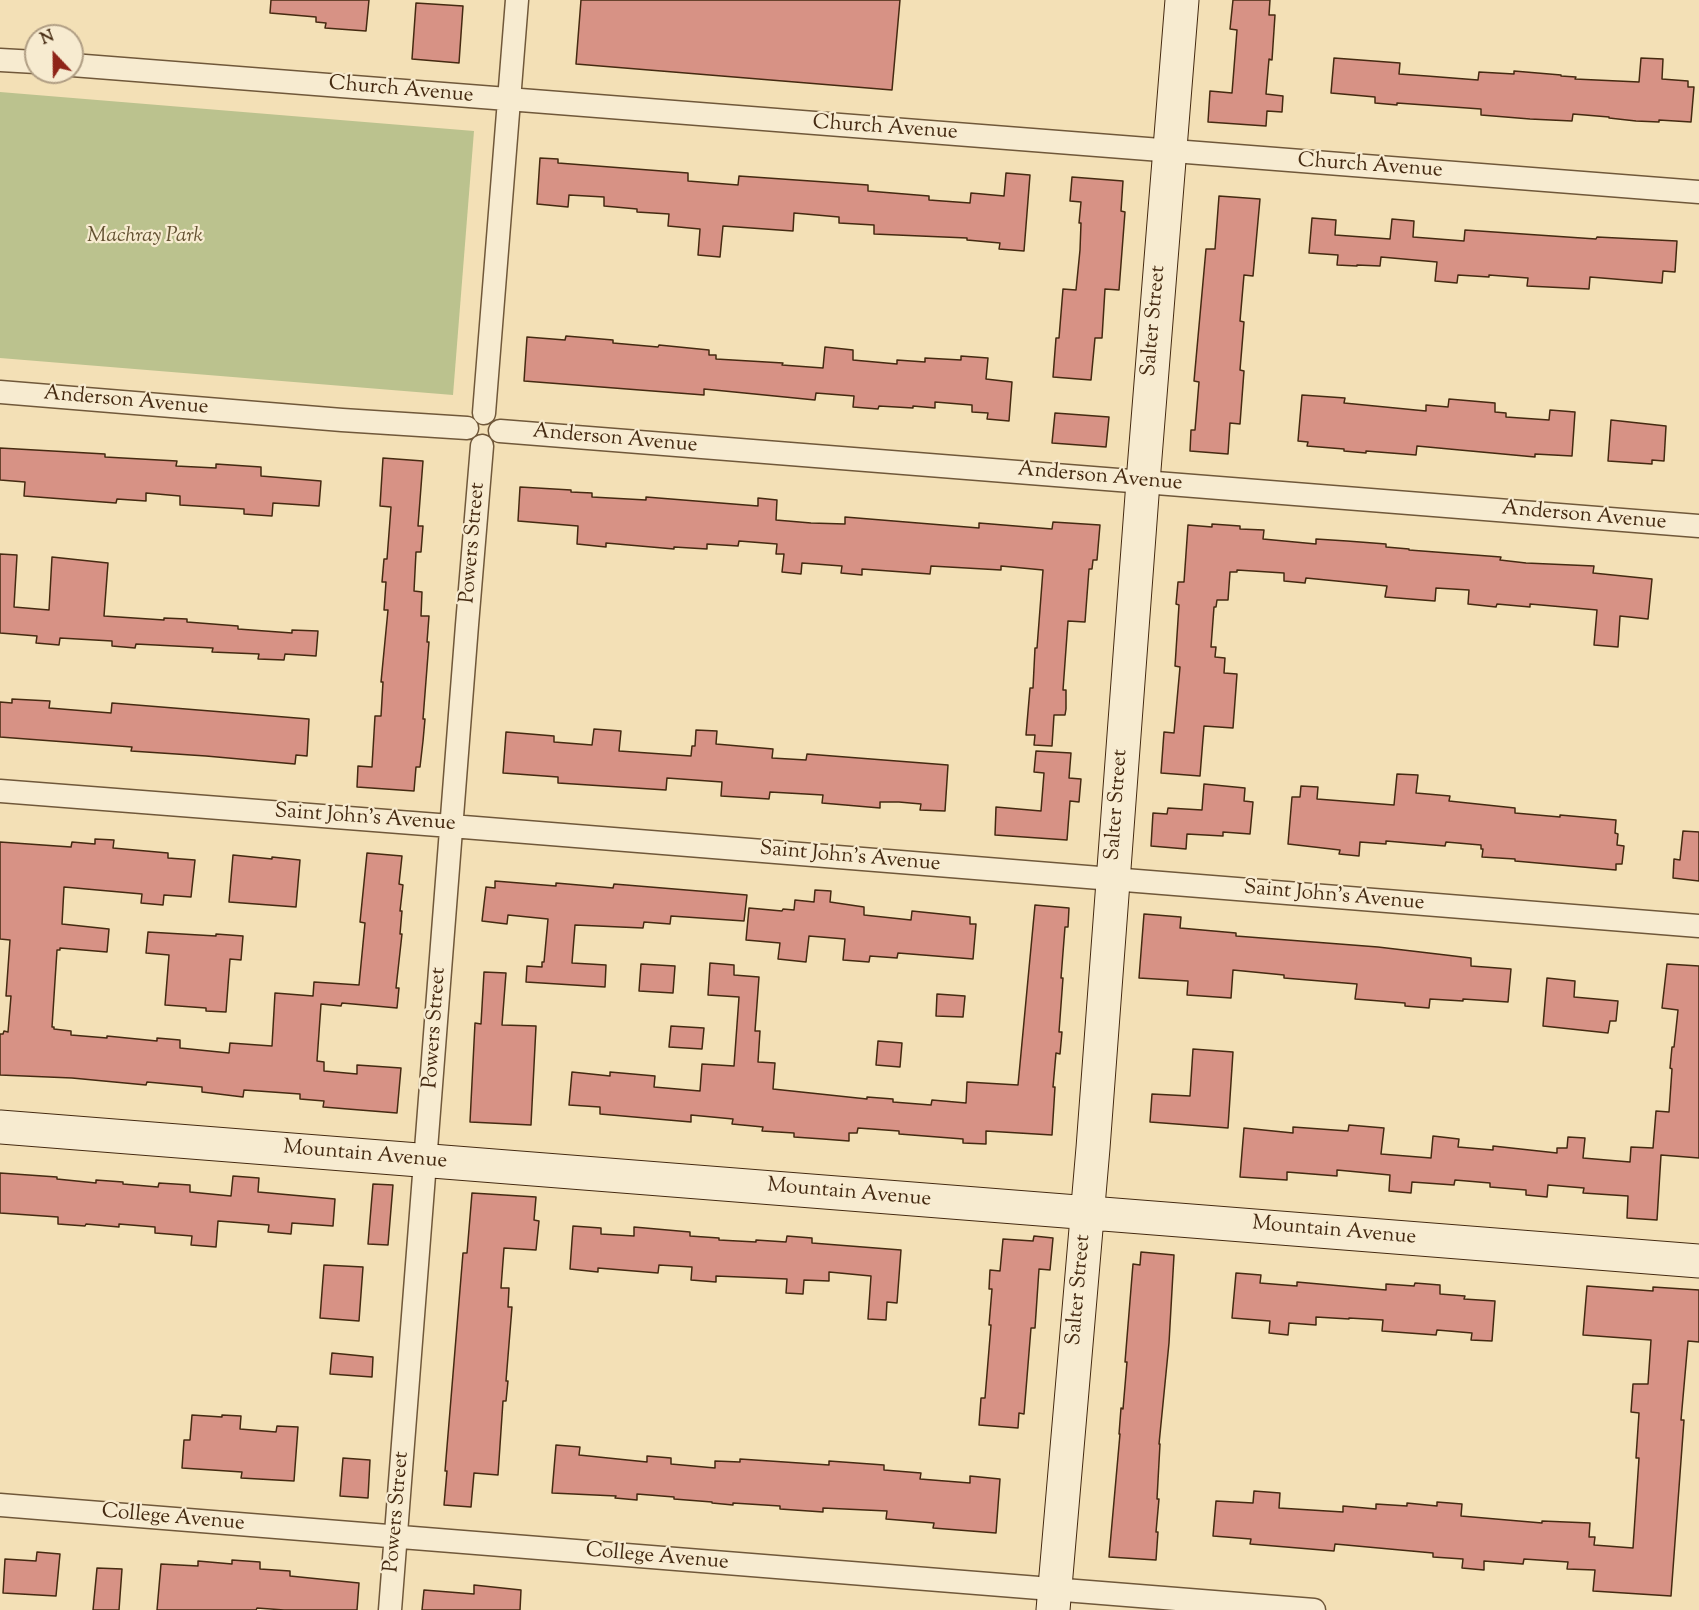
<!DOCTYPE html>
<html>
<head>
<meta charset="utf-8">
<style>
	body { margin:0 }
	#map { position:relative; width:1699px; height:1610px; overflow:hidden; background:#f3e0b6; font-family:"Sorts Mill Goudy",serif }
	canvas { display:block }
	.north { position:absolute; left:24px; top:24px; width:60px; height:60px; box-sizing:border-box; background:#f7ebd0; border:2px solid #b09e84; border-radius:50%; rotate:338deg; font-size:16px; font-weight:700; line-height:24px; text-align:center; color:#452a11 }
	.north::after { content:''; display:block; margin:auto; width:21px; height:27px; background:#8f2418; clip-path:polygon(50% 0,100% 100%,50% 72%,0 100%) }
</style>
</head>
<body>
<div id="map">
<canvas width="1699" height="1610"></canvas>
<div class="north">N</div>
</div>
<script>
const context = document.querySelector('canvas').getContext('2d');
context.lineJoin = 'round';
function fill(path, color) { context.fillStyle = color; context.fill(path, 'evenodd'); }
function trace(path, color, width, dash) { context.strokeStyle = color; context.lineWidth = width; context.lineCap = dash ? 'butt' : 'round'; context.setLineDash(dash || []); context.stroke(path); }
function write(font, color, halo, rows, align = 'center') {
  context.font = font + ' "Sorts Mill Goudy",serif'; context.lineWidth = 4.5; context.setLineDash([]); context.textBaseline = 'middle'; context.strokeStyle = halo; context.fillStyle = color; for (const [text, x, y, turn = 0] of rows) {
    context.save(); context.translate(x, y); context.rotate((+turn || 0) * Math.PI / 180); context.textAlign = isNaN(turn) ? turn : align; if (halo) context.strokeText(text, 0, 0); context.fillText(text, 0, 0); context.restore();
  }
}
fill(new Path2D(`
	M0,92L474,131L453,395L0,358Z`), '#bbc28e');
const building = new Path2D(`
	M271,0H369L366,31L325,28L326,23L316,22V17L270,13Z
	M581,0H900L892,90L576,64Z
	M1233,0H1270L1269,15H1275L1272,60L1269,59L1266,94L1283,96L1282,112L1267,111L1266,126L1208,122L1210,91L1232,93L1237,30L1230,29Z
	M416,3L463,6L459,63L412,59Z
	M1334,58L1400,63L1399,74L1427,76L1478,80L1479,72L1514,74V71L1561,75V76L1576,77L1575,79L1639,82L1641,58L1663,59L1662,79L1688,81V87H1694L1691,122L1659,120V122L1636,121L1609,118V117L1573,114L1572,121L1530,119L1481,115V109L1397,103V105L1375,103V97L1331,93Z
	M540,158L558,159V163L688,173V181L738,185L739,176L868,185V191L929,196V200L970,203L971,193L1004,196L1006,173L1030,175L1024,251L999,249L1000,243L967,240V238L874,234V225L839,223V217L794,213L793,231L723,226L720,257L698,255L700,229L668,226L669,214L637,212V209L604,206V197L569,195L568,207L537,204Z
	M1072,177L1123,181L1121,211L1125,212L1119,290L1105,289L1102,338H1095L1091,380L1053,377L1056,338H1059L1063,289L1076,290L1080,250L1081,223H1079L1081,202L1070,201Z
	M1219,196L1260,199L1253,276L1244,275L1240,321L1244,322L1240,370L1244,371L1240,424L1230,423L1228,454L1190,451L1191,430H1195L1199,382L1194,381L1206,249H1215Z
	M1312,218L1336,220L1335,235L1390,239L1392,219L1414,221L1413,237L1464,241L1465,230L1596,239L1597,237L1677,241L1675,272L1663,271L1662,283L1590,277L1589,289L1527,286L1528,278L1489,275V277L1458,275L1457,283L1435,281L1437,262L1381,257L1380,266L1357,265V266L1337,265L1338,255L1309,253Z
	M566,336L613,340V343L658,347L659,345L709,350V355H716V359L783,363L782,365L823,368L825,347L853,350V360L897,364V360L925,362V358L961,360V356L988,358L986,379L1012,382L1009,421L987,419L988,413L972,412V405L935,402V408L913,406V408L879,406L878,409L853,407L854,396L816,393L815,400L704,389V395L524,381L527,337L565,340Z
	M1302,395L1345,398L1344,403L1426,411V405L1448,407L1449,399L1495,403V412L1506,413V417L1549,420L1550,410L1575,412L1572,456L1535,454V457L1417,446L1416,455L1366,451V453L1344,451V449L1307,446L1308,442L1298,441Z
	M1055,413L1109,417L1106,447L1052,443Z
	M1611,420L1666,426L1664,461L1652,460V464L1608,461Z
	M0,448L105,454V457L177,461L176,466L216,468V464L261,467V476L321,481L319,506L273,503L272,516L244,514V509L180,505V496L146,493V501L117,499L116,503L24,496L25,482L0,480Z
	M383,458L423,461L418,526H423L421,552H416L414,591L422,592L421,616H429L427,642H429L423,719H425L423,741L420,767H416L414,791L357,787L358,766L372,767L375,716H381L383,682H381L388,610H384L386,582H382L384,559H387L391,507L380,506Z
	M520,487L571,490V492L592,493V497L646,500V497L758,506V498L777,500L776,520L811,523L845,524V517L979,528V523L1052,529L1053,522L1100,525L1097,560H1093L1092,569H1089L1085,622L1068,621L1063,690H1066V709L1065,715H1054L1052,746L1034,745L1035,735H1026L1030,688H1033L1035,648H1037L1043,570L1001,566V570L931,566L930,574L862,569V575L841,573L842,566L802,563L801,574L782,572L784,554H776L777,544L739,541L738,546L707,544V549L674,547V549L606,543V547L577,544L578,526L518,521Z
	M1212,524L1240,526V529L1264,530L1263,539L1316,544V539L1347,541L1386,544V547L1409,549V550L1501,557L1500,560L1526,563L1594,566L1593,573L1652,579L1648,619L1620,616L1618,647L1594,645L1597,610L1530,604V607L1497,604L1496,607L1468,604L1469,590L1436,588L1435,601L1385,597L1387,586L1306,578L1305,583L1284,581V573L1237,570V572H1230L1228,600H1217L1216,607H1214L1211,647H1216L1215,657L1225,658L1224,673L1237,674L1233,728L1204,726L1200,776L1161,773L1164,732L1174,733L1180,667L1175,666L1179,605L1176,604L1178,582H1184L1188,525L1212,527Z
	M0,554L17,555L14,607L49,610L52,557L108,563L104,616L164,620V618L187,619V622L238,626V629L292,633V630L318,631L316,656L285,654L284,660L258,659L259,654L212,652L213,648L136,644L135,648L112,646V641L60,638L59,645L36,643L37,636L0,633Z
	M12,699L50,701L49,708L111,713L112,703L309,719L307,756L296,755L295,764L206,756L131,751L132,747L0,737V702L12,703Z
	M594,729L621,731L619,751L691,756L692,746H695L696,730L717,731L716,744L773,749L772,758L806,760L807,754L948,765L945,811L920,810L921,804L899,802H880V808L822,803L823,795L770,792L769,799L721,796L722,782L667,778L666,790L558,783V777L503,773L506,732L554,736V742L592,745Z
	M1036,751L1071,753L1069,778L1081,779L1079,802L1070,801L1067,840L995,835L996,807L1041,811L1044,773L1034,772Z
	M1397,774L1418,775L1416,793L1450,796L1449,801L1515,808V813L1560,817V815L1616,820L1615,833L1618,834L1617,845L1624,846L1622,864H1616V870L1515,861V859L1482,857L1483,849H1481V845L1446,842L1445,846L1386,841V844L1360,842L1359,856L1339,854L1340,850L1288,844L1292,797H1300L1301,786L1318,787L1317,799L1394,805Z
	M1204,784L1245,788L1244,801L1253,802L1250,834L1223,832V836L1187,834L1186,849L1151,846L1153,813L1167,814L1168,808L1202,810Z
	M1683,831L1699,832V881L1673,878L1674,859L1680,860Z
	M95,839L114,840L113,848L168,853V858L195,860L191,897L164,895L163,905L141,903L142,894L64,887L62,924L109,929L107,952L60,948V950H57L52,1027H54V1029L71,1031V1035L107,1038V1036L157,1041V1038L180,1040V1048L229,1053L230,1043L272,1046L275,993L313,996L314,982L359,985L365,923L360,922L367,853L402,856L399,884L403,885L400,911H402L400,934H402L396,988H399L397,1008L342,1003L341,1006L321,1004L317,1061L324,1062V1071L357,1074V1065L401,1068L397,1113L323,1107L324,1101L300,1099V1094L244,1090L243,1097L202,1092V1087L147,1082L146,1085L72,1078L0,1075V1034H3L4,1031L8,1032L11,996H6L10,940L0,939V842L71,847L72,842L95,844Z
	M233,855L272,859V857L300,860L296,907L229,902Z
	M495,881L556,886V883L613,888L614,884L747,895L744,921L671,916L670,924L644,922L643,928L575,925L572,963L606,965L605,987L526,982L527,966L542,967V962H544L548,919L508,915L507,924L482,921L486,887L495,888Z
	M815,890L831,891L830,902L864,907V915L911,920L912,911L970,917V924H976L973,959L898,953L897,958L870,956L869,962L843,960L845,939L809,936L806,962L778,959L780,943L746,940L749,908L782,911L783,909L794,910L795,900L814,902Z
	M1035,905L1069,908L1068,927H1065L1061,978H1063L1059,1032H1062L1060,1054L1056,1053L1053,1087H1055L1052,1135L986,1131V1144L963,1143V1139L899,1134V1131L858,1128L857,1133H849V1141L823,1139L794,1137V1133L762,1131L763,1127L732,1124L733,1119L691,1115V1122L600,1114V1107L569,1105L572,1072L610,1076V1072L655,1076L654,1087L700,1091L702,1064L734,1066L739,997L708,995L710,963L734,965V975L759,977L755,1031H760L758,1062L775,1063L773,1089L867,1099V1097L893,1099V1102L931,1105L932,1100L966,1103L967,1082L1018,1085Z
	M1144,914L1181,917L1180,928L1236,933V936L1378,947L1471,958V966L1511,969L1508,1002L1463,999V1001L1430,999L1429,1008L1405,1006V1003L1355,999L1357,984L1284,978V975L1233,970L1231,998L1187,995L1188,981L1139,978Z
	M148,932L216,936V934L243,936L241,960L230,959L226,1012L206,1011V1008L165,1005L169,955L146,953Z
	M641,964L675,966L673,993L639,991Z
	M1667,964L1699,966V1158L1661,1155L1657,1220L1627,1218L1628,1196L1583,1193L1584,1188L1548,1185L1547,1197L1526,1195V1190L1490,1187V1183L1455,1180L1454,1185L1412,1182L1411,1193L1389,1191L1390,1175L1337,1170V1176L1287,1172V1180L1240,1177L1244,1128L1293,1133V1127L1348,1131L1349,1125L1384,1128L1381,1154L1431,1158L1433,1136L1459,1139L1458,1147L1493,1150V1146L1557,1153V1148H1567L1568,1137L1585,1138L1583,1158L1630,1162L1631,1147L1653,1148L1656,1111L1669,1112L1672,1069L1670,1068L1672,1047H1674L1678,1010L1662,1008Z
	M484,972L506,973L502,1025L536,1026L531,1125L470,1122L475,1023L481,1024Z
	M1547,978L1575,981L1574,997L1618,1001L1616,1021H1610L1608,1033L1543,1026Z
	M937,994L965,996L963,1017L936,1016Z
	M671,1026L704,1028L702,1049L669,1047Z
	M878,1041L902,1043L900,1067L876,1065Z
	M1193,1049L1233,1052L1228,1128L1150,1122L1152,1094L1190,1096Z
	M0,1173L57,1177V1179L96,1183V1180L123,1182V1184L158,1187L159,1183L190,1185V1192L231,1196L233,1176L259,1178L258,1192L335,1199L333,1226L292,1223L291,1234L268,1232L269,1225L218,1221L216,1247L191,1245L192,1236L155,1233V1227L119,1224V1227L86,1224L85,1226L58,1224V1217L0,1213Z
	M373,1184L393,1185L388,1245L368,1244Z
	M472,1193L536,1197L534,1220L539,1221L536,1250L504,1248L501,1288H509L508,1307H512L506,1381H508L506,1401H503L498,1475L474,1473L471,1507L444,1505L447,1471H445L463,1253H467Z
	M573,1226L601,1228V1234L634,1236V1227L690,1232V1236L719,1238V1240L756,1242V1240L786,1242L787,1236L812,1238V1243L901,1250L897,1303L887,1302L886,1320L868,1319L871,1276L829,1272V1281L804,1280L803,1294L786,1293L787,1279L716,1276V1282L691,1280L692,1267L659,1265L658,1273L598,1268V1272L570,1269Z
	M1034,1236L1053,1238L1050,1270L1039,1269L1035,1328H1031L1024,1414L1019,1413L1018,1428L979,1425L981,1398H985L991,1325H989L992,1289H989L990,1270L1000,1271L1003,1239L1033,1241Z
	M1141,1252L1174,1255L1169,1343L1159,1444H1160L1157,1499H1159L1156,1532H1158L1156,1560L1109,1557L1120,1434H1119L1121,1408L1123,1409L1127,1362H1125L1133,1264L1140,1265Z
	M324,1265L363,1267L359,1321L320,1318Z
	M1236,1273L1261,1275L1260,1283L1297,1286V1282L1386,1290V1284L1414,1286L1415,1283L1440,1285V1294L1465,1296L1464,1299L1495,1301L1492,1341L1471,1340L1472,1333L1437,1330L1436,1335L1382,1331L1383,1320L1349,1318V1319L1316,1317V1325L1289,1323L1288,1335L1269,1333L1270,1321L1232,1318Z
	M1587,1286L1653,1291V1287L1699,1290V1342L1688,1341L1681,1420H1684L1671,1596L1593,1591L1595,1570L1567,1569L1568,1562L1524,1559L1523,1564L1484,1561V1570L1462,1568L1463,1559L1433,1557V1553L1335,1544L1334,1551L1250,1544L1251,1539L1213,1536L1216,1501L1253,1503L1254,1491L1280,1493L1279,1508L1343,1512V1506L1376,1509V1504L1407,1506V1503L1437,1506V1502L1462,1504L1461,1516L1542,1523V1521L1590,1523L1589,1537H1595L1594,1545L1633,1548L1639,1458H1636L1639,1413L1631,1412L1633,1384H1648L1651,1340L1583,1335Z
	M332,1353L373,1357L372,1377L330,1374Z
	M192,1415L222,1417V1415L241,1416L240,1429L276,1432L277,1426L298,1427L294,1481L241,1478L242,1472L182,1468L184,1440H190Z
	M556,1445L580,1447L579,1455L647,1462V1456L671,1458V1464L715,1468V1461L740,1462V1459L829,1465V1461L884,1465V1470L921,1473L920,1479L970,1483V1476L1000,1479L996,1533L933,1528L934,1523L886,1519L887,1511L823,1508V1512L780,1509V1506L733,1503V1505L712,1503V1502L674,1499V1497L637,1494V1500L615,1498L616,1496L552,1493Z
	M343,1458L370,1460L368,1498L340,1496Z
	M37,1552L60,1554L56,1596L3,1593L5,1559L36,1561Z
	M232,1560L260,1562V1569L290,1571V1576L359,1583L357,1610H284L257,1608L256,1610H157L161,1564L198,1566V1561L232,1564Z
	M97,1568L122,1569L119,1610H93Z
	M474,1585L521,1590L520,1610H422L424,1590L474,1594Z`);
fill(building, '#d79285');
trace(building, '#452a11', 1.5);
const street = new Path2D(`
	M0,60L36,62
	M72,65L1699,192
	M0,392L342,420L467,428
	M484,413L517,0
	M500,431L1699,526
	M0,791L451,826L1699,926
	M0,1505L1314,1610
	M390,1610L467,625L482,446`);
const secondary = new Path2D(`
	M0,1127L1699,1261
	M1053,1610L1093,1148L1143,482L1182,0`);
trace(street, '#70583a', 25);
trace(secondary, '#452a11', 35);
trace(street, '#f7ebd0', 22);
trace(secondary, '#f7ebd0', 33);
write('21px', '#452a11', '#f7ebd0', [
	["Church Avenue",401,91,5],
	["Church Avenue",885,129,4],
	["Church Avenue",1370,167,4],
	["Salter Street",1155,321,-85],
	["Anderson Avenue",126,402,5],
	["Anderson Avenue",615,440,5],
	["Anderson Avenue",1100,478,5],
	["Anderson Avenue",1584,517,5],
	["Powers Street",474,543,-85],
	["Salter Street",1118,805,-86],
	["Saint John's Avenue",365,819,4],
	["Saint John's Avenue",850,858,5],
	["Saint John's Avenue",1334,897,5],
	["Powers Street",436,1028,-86],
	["Mountain Avenue",365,1156,5],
	["Mountain Avenue",849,1194,5],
	["Mountain Avenue",1334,1232,5],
	["Salter Street",1080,1290,-85],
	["Powers Street",398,1512,-85],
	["College Avenue",173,1519,5],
	["College Avenue",657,1558,5]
]);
write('italic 21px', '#625030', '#f7ebd0', [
	["Machray Park",145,237]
]);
</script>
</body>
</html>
